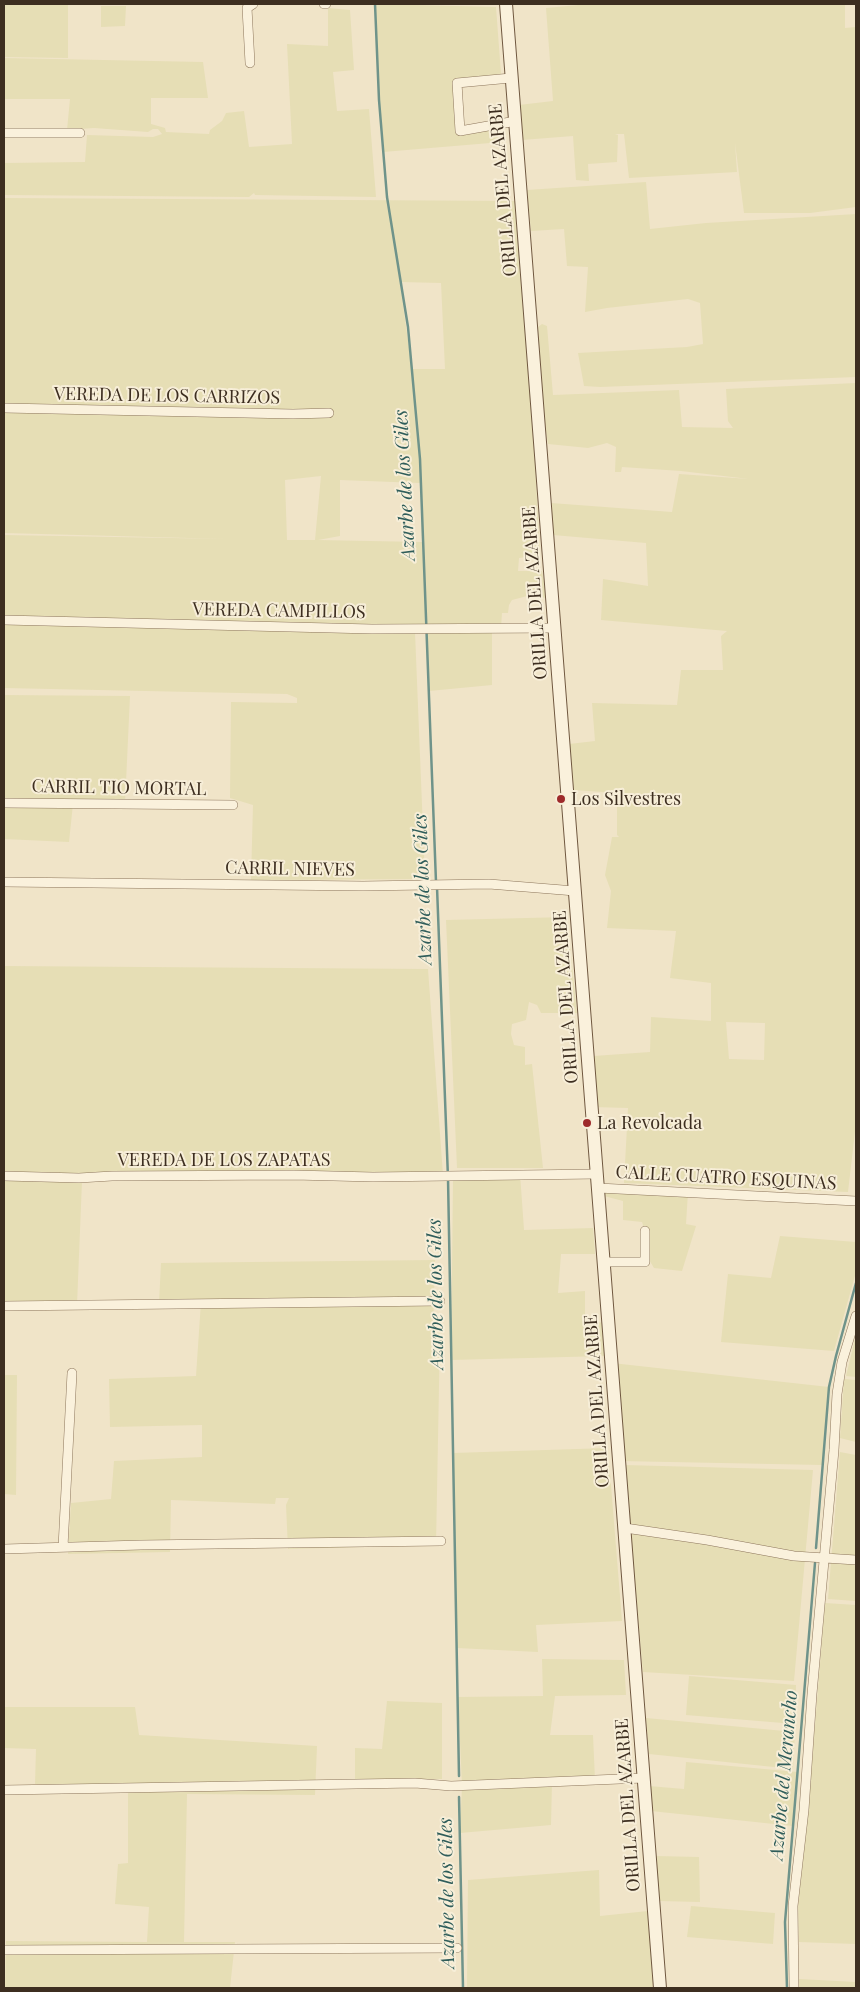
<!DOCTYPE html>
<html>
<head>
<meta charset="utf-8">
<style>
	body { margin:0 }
	#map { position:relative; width:860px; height:1992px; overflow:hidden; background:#f0e4c8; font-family:"Playfair Display",serif }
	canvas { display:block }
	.frame { position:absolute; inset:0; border:5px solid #3d2e20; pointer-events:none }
</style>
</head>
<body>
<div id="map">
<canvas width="860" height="1992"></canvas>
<div class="frame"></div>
</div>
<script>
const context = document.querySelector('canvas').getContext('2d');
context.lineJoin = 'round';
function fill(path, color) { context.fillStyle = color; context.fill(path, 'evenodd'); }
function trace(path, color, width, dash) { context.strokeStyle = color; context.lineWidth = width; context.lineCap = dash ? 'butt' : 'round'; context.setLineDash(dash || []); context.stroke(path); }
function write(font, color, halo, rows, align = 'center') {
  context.font = font + ' "Playfair Display",serif'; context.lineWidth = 4; context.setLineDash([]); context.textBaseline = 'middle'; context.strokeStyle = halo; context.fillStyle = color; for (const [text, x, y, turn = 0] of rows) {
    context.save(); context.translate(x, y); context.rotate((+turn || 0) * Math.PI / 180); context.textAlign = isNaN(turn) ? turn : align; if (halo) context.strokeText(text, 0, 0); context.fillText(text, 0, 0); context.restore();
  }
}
fill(new Path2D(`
	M4,4L68,5V58L4,57Z
	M375,4L496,7L501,74L457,83L460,130L501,131L502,142L383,152L379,100Z
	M589,4H845V28L856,27V207L810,213H744L735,143L737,172L629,178L624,134H615L618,135L617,162L588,164L589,181L576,180L573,136L522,140L519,105L553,101L546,8Z
	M101,6H126L125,26L101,27Z
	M328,8L350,10L354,70L333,72L337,111L369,109L376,197L255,195L254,193L249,197L4,195V163L85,162L87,135L153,137L162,134L158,129H153L148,132L94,128L67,130L70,99H4V58L203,62L208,98H151V124L165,128L166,132L209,134L210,130L222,121L226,113L244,111L249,147L292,144L287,44L328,46Z
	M646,182L650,229L706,223L856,214V377L600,387L584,386L578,353L687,347L703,344L700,303L688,299L607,308L585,312L588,267L567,266L564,229L531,231L527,190Z
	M4,198L516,201L530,370L540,555L519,558L518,571H542L547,598L527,596L512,600L509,605L508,613H502L501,628H492V685L429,691L426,629L152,628L415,632L425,879L251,880L253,805L230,798L231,702L297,703V698L287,694L4,688V535L226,539L4,533ZM394,241L401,282L441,283L445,369H412ZM321,476L315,540H287L285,480ZM340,480L420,483L422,542L318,540L340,536Z
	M542,324L547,326L553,395L679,390L682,427L733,428L728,421L726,389L856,383V1123L848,1192L624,1183L628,1108L592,1107L594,1056L650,1052L651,1017L711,1021V983L670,978L676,931L607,928L611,891L605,875L612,837H619L617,835V793L573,790L569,744L595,741L592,703L677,705L681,670H723L721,636L727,631L601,620L603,579L648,586L646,543L553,535L551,503L672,512L679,474L749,479L681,471L622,467L621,472H615L616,447L607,443L588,448L548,444L544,417L538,327ZM726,1022L765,1023L764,1060L729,1059Z
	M4,695L130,696L125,804H73L69,842L4,839Z
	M567,917L577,1013H541L537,1005L529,1002L526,1020L512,1024L511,1034L514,1045L525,1047V1065L532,1064L543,1168H457L446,920Z
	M4,966L428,969L443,1175L4,1173Z
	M520,1174L524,1230L593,1228L595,1254H561L558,1293L585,1291V1325L603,1322L605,1356L451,1360L453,1180Z
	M4,1181H82L77,1305L4,1306Z
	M604,1188L688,1192L686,1224L696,1226L682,1271L654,1268L645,1253V1231L642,1222L623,1220V1201L604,1196Z
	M780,1236L856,1242V1272L834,1351L721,1342L728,1274L771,1278Z
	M435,1260L433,1333H440L436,1545L288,1549L286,1505L289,1498H276L275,1504L171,1500L170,1552L68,1554L71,1503L111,1499L114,1461L202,1457V1425L110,1427L109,1379L196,1376L201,1302L159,1303L161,1263Z
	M856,1334V1377L846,1376L856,1335Z
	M612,1363L829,1387L823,1465L619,1461Z
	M4,1375H17L16,1495L4,1494Z
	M844,1379L856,1380V1442L840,1438Z
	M608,1448L622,1621L536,1625L538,1652L457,1648L453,1453Z
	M840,1452L856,1455V1601L828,1599Z
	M624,1465L813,1470L794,1681L643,1672Z
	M825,1603L856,1605V1944L799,1942L798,1905L807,1823Z
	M542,1659L624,1660L626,1695L555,1696L550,1735H593L595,1780L552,1782L551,1825L460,1833L462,1786L458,1697L543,1696Z
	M689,1676L796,1685L795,1724L686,1715Z
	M387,1701L442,1703V1779H355V1748L382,1749Z
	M4,1707H135L139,1735L317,1746L315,1795L187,1794L184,1942H235L230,1988H5L6,1941L147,1942L149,1907L115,1904L118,1864L128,1863V1792L35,1784L36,1749L4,1748Z
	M646,1718L795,1732L793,1769L649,1754Z
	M686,1762L798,1772L793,1826L651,1811L649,1786L684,1789Z
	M656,1856L699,1857L700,1902L659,1901Z
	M599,1870L600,1916L648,1911L654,1988H467L468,1880Z
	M691,1906L775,1913L773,1944L687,1937Z
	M799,1979L856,1982V1988H799Z`), '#e6deb5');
trace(new Path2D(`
	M375,4L379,100L387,197L408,327L420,459L436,882
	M437,887L448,1178L459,1776
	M816,1548L829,1387L836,1356L856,1283
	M459,1797L463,1988
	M787,1988L785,1922L815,1563`), '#6f938a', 2.5);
const street = new Path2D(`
	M324,4H326
	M250,63L247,8L253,4
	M511,78L457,83L460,131L516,121
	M4,133H80
	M4,408L293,414L329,413
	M4,620L372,629L555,628
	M4,803L233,805
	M4,882L363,886L489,884L575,891
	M4,1176L79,1178L112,1176L294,1175L373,1177L597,1174
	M598,1188L856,1201
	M604,1262H645V1231
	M4,1306L440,1301
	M625,1528L707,1540L794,1556L856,1560
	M63,1547L72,1373
	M4,1549L141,1545L441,1541
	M4,1790L415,1783L451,1786L644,1778
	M4,1950L457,1948
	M794,1988L793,1906L804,1810L812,1694L834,1450L837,1394L842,1362L856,1316`);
const secondary = new Path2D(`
	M506,4L660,1988`);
trace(street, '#8d765c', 10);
trace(secondary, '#6f573f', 14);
trace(street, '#faf1dc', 9);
trace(secondary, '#faf1dc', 12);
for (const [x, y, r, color] of [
	[561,799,5,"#9e2a2b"],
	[587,1123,5,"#9e2a2b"]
]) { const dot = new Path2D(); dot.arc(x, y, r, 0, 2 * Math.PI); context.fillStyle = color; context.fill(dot); trace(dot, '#f7eed8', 2); }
write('18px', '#3d2e20', '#f7eed8', [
	["ORILLA DEL AZARBE",503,190,-95],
	["VEREDA DE LOS CARRIZOS",167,396,1],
	["ORILLA DEL AZARBE",535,593,-94],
	["VEREDA CAMPILLOS",279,611,1],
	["CARRIL TIO MORTAL",119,788,1],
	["CARRIL NIEVES",290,869,1],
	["ORILLA DEL AZARBE",566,997,-94],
	["VEREDA DE LOS ZAPATAS",224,1160],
	["CALLE CUATRO ESQUINAS",726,1178,3],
	["ORILLA DEL AZARBE",597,1401,-94],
	["ORILLA DEL AZARBE",628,1805,-94]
]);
write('18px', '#3d2e20', '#f7eed8', [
	["Los Silvestres",571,799],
	["La Revolcada",597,1123]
], 'left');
write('italic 19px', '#2f5d5a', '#f7eed8', [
	["Azarbe de los Giles",405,485,-93],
	["Azarbe de los Giles",423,889,-92],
	["Azarbe de los Giles",436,1294,-91],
	["Azarbe del Merancho",784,1775,-85],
	["Azarbe de los Giles",447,1893,-91]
]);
</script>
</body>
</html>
